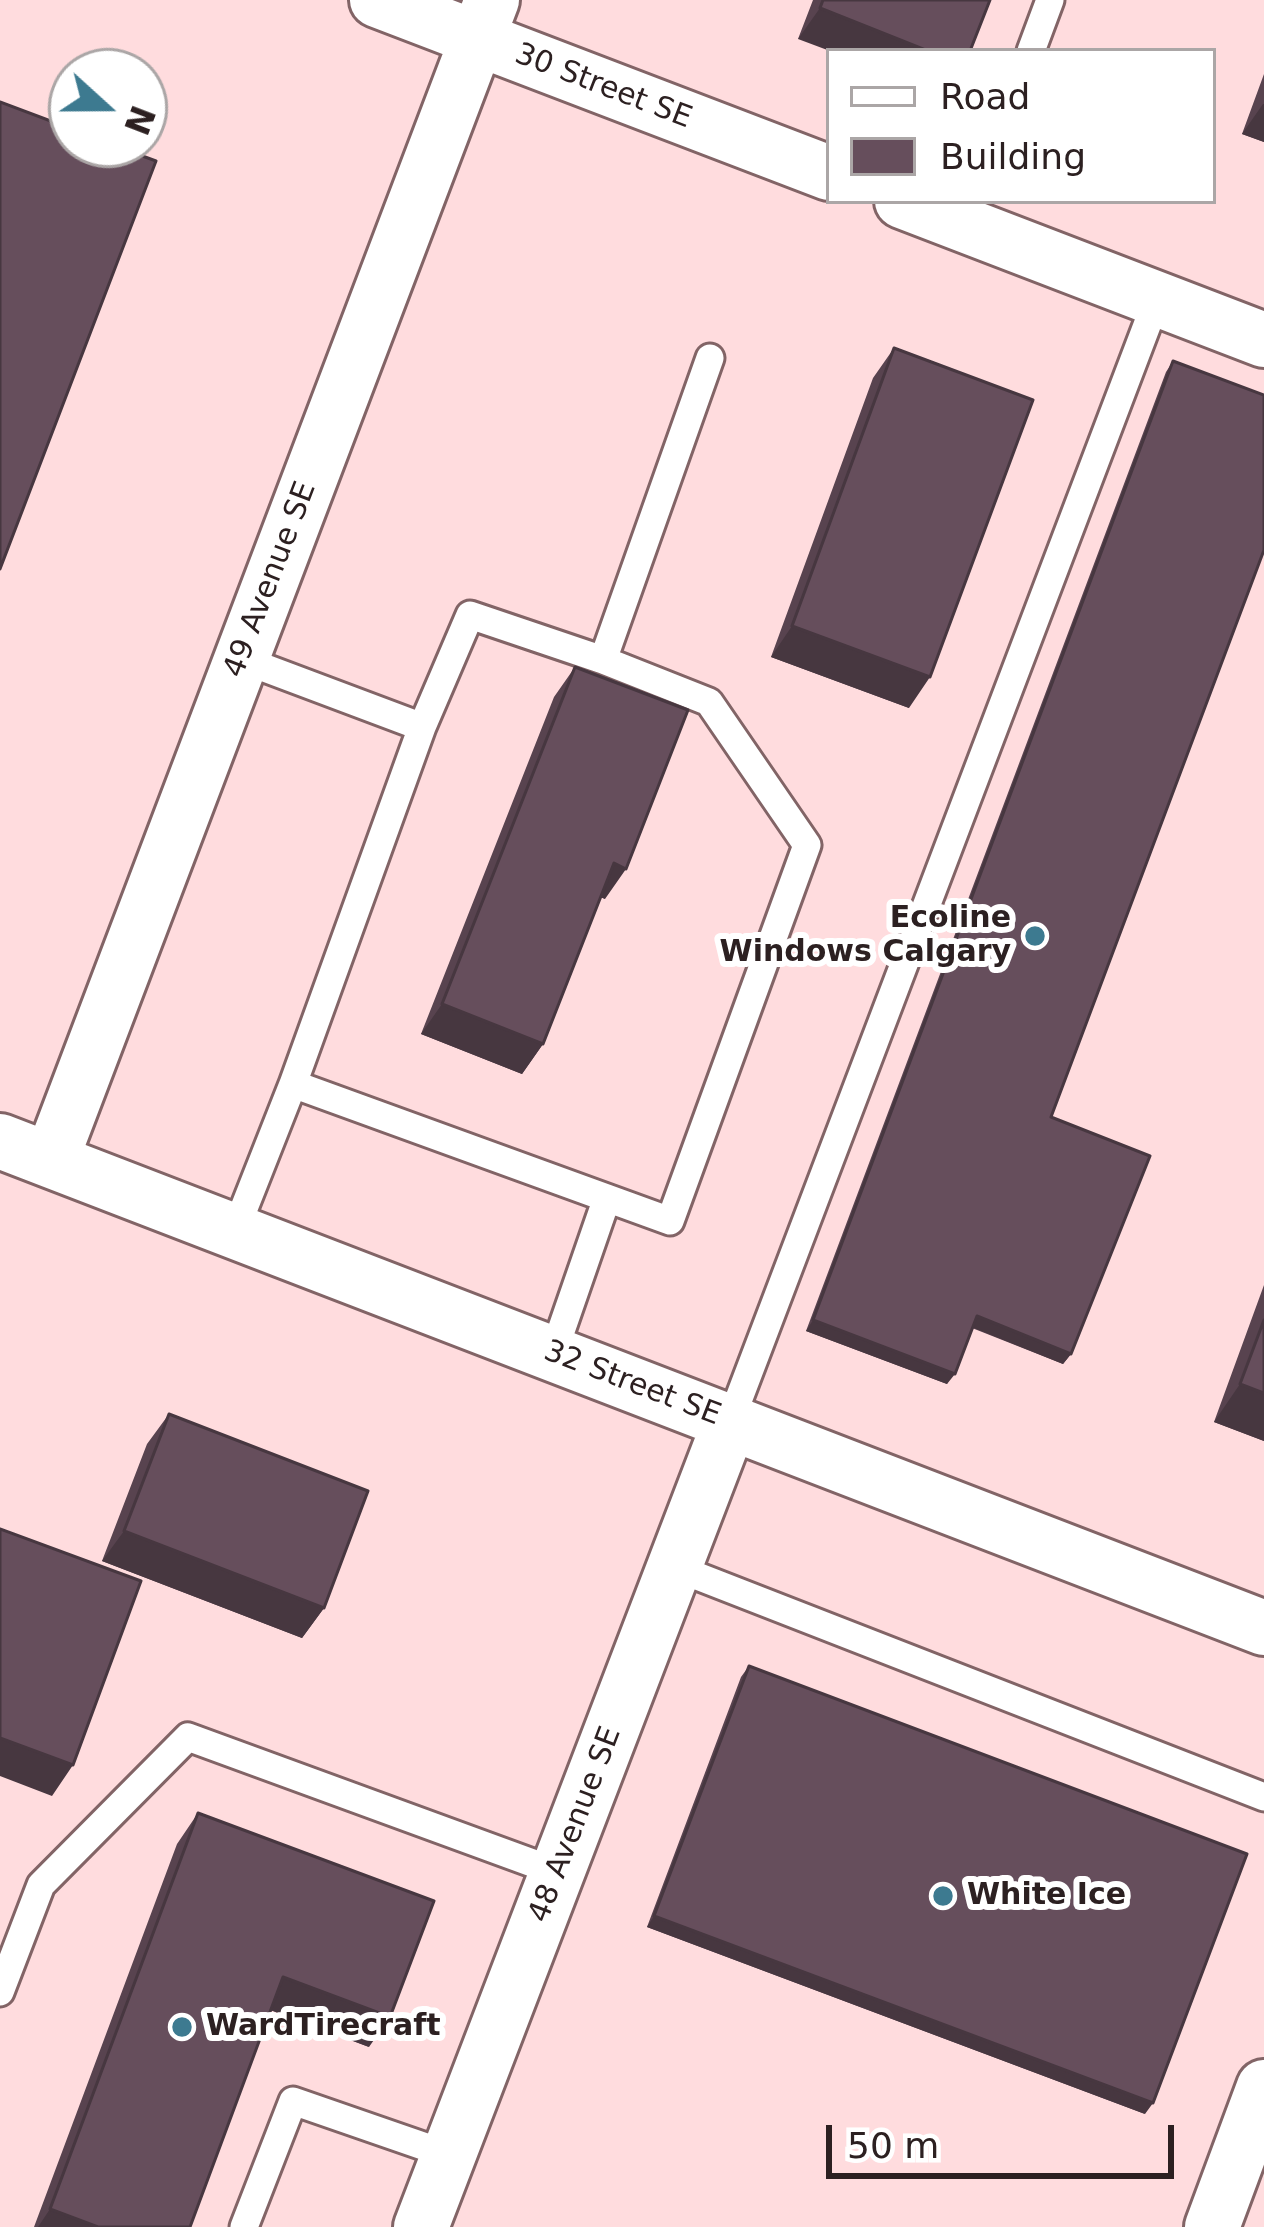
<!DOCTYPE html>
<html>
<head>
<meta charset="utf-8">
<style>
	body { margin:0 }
	#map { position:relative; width:1264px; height:2227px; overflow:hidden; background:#ffdcde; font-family:"DejaVu Sans",sans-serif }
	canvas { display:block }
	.legend { position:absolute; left:826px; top:48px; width:390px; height:156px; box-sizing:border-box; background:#fff; border:3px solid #aba6a6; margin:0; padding:15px 21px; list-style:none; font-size:36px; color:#2c2021 }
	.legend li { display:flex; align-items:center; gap:24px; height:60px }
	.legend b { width:60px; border:3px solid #aba6a6 }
	.north { position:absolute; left:48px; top:48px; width:120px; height:120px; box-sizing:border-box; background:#fff; border:3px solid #aba6a6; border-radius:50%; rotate:111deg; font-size:33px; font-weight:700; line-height:48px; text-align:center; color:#2c2021 }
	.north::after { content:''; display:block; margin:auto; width:42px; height:54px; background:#3d7a90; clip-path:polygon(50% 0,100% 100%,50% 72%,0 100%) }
	.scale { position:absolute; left:826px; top:2125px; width:348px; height:54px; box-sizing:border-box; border:6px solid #2c2021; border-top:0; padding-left:15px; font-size:36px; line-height:42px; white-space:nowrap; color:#2c2021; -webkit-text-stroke:9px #fff; paint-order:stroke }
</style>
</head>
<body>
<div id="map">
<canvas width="1264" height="2227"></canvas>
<ul class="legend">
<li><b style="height:15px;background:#fff"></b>Road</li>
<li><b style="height:33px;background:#664e5c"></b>Building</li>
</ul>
<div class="north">N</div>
<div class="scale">50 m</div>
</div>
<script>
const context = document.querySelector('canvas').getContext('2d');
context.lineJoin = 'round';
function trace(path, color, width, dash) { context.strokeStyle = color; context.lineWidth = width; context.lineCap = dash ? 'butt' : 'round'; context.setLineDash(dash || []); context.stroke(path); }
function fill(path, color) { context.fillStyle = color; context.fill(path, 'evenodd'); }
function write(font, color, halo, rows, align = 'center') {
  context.font = font + ' "DejaVu Sans",sans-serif'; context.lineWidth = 12; context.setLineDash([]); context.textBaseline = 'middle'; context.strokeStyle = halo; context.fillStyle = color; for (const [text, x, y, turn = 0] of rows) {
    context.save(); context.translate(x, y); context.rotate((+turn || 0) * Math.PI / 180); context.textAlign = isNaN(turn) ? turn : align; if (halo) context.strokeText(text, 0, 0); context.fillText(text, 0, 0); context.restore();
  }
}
const service = new Path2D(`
	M1031,51L1050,0
	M241,659L422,727L293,1084L670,1221L807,845L709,702L603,660L710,358
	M422,727L470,615L603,660
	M235,1231L293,1084
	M553,1354L607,1198
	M730,1422L1157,299
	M674,1567L1264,1797
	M0,1992L41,1885L188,1737L557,1872
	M244,2227L293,2101L449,2155`);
const minor = new Path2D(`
	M377,0L829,173
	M902,201L1264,340
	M0,1141L1264,1628
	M51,1160L492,0
	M421,2227L730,1422
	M1212,2227L1264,2087`);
trace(service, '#826466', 33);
trace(minor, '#826466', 60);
trace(service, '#fff', 27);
trace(minor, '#fff', 54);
fill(new Path2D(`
	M813,0H990L798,39Z
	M1264,74V142L1242,134Z
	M894,348L909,708L771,657L873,378Z
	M1173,361L1051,1117L1071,1354L1063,1364L972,1328L947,1384L806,1331L1166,372Z
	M575,667L605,899L601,897L543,1044L522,1074L421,1034L554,697Z
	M1264,1285V1441L1214,1422Z
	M169,1414L324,1608L302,1638L102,1561L147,1444Z
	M749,1666L1145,2114L647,1927L741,1677Z
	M198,1813L369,2047L271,2010L190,2227H34L177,1844Z`), '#58434f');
fill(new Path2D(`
	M820,8L928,51H830L798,39Z
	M1263,104H1264V142L1242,134Z
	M792,626L930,677L909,708L771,657Z
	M614,863L626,869L605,899L593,894Z
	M442,1004L543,1044L522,1074L421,1034Z
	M977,1316L1071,1354L1063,1364L969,1326Z
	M813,1320L955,1374L947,1384L806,1331Z
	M1240,1384L1264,1393V1441L1214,1422Z
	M124,1531L324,1608L302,1638L102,1561Z
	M0,1738L73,1765L52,1796L0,1776Z
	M654,1916L1153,2103L1145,2114L647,1927Z
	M283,1977L390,2017L369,2047L262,2007Z
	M50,2209L98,2227H38Z`), '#473740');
const building = new Path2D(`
	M823,0H990L970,51H928L820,8Z
	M0,102L72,129V144H110L156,161L0,569Z
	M894,348L1033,400L930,677L792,626Z
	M1173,361L1264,395V550L1051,1117L1150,1156L1071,1354L977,1316L955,1374L813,1320Z
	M575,667L688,710L626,869L614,863L543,1044L442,1004Z
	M1264,1320V1393L1240,1384Z
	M169,1414L368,1491L324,1608L124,1531Z
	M0,1529L141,1581L73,1765L0,1738Z
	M749,1666L1247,1854L1153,2103L654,1916Z
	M198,1813L434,1901L390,2017L283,1977L190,2227H98L50,2209Z`);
fill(building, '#664e5c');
trace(building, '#473740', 3);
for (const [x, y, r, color] of [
	[1035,936,12,"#3d7a90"],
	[943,1896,12,"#3d7a90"],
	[182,2027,12,"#3d7a90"]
]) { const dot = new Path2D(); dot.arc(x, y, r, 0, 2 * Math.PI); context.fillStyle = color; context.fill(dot); trace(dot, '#fff', 4.5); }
write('30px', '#2c2021', '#fff', [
	["30 Street SE",603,87,21],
	["49 Avenue SE",271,580,-69],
	["32 Street SE",632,1384,21],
	["48 Avenue SE",576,1825,-69]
]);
write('bold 30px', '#2c2021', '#fff', [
	["Ecoline",1011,919,"right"],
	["Windows Calgary",1011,953,"right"],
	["White Ice",967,1896],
	["WardTirecraft",206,2027]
], 'left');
</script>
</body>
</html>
